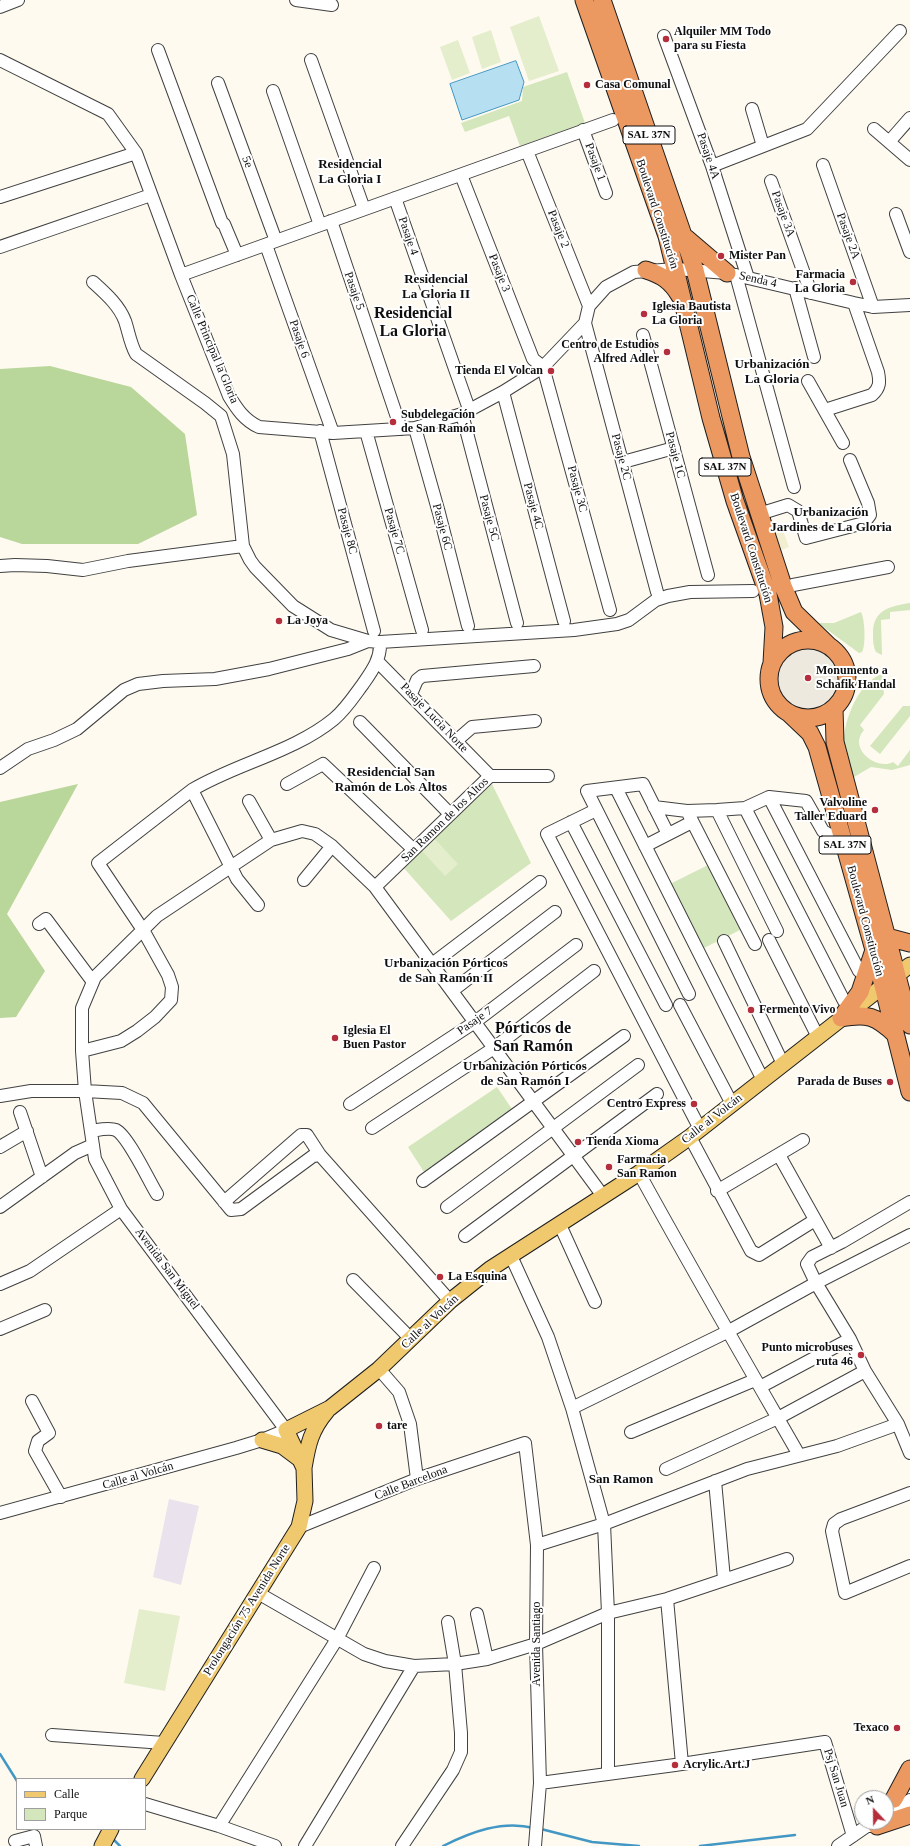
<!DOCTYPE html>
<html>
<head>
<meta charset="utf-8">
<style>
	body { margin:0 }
	#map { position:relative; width:910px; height:1846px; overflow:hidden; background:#fefaef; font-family:"Times New Roman",serif }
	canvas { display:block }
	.legend { position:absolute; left:16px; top:1778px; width:130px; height:52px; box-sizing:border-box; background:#fff; border:1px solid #9f9f9f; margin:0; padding:5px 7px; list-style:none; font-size:12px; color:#0e0e0e }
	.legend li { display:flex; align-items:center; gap:8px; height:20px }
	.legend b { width:20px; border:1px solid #9f9f9f }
	.north { position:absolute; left:854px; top:1790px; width:40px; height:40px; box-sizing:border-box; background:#fff; border:1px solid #9f9f9f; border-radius:50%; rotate:338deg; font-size:11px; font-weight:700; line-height:16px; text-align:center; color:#0e0e0e }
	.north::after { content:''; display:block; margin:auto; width:14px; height:18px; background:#b52e3c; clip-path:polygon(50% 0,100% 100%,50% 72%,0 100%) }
</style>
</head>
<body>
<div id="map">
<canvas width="910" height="1846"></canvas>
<ul class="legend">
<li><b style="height:5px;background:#f0c96e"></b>Calle</li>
<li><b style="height:11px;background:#d4e6bb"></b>Parque</li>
</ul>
<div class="north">N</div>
</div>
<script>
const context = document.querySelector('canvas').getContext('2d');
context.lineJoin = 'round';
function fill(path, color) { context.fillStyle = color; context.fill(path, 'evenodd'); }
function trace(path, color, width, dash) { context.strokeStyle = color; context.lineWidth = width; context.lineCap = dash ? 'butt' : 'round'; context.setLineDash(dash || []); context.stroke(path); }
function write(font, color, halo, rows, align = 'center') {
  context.font = font + ' "Times New Roman",serif'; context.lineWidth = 4; context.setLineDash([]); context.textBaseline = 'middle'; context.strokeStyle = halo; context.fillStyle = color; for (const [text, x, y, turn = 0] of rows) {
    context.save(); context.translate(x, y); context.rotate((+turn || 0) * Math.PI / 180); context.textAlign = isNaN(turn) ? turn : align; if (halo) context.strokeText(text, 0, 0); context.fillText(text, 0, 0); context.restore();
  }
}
fill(new Path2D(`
	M169,1499L199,1506L181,1585L153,1577Z`), '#eae2ec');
fill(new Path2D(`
	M781,525L789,547L781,550L773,528Z`), '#f2eed1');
fill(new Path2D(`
	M567,72L585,123L520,146L509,116L465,132L461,123L522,101L523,87Z
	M910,603V610L890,612V619L881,620L882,655L876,652C873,646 873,640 873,633C873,610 890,606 910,603Z
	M861,612C865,619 866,646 862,652L859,653L818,623H834Z
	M882,674L884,694L860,725L864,730C847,749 878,771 893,762L898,766L910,750V765L892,770L871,767L854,777L850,774C848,764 845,753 844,744C843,720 859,682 882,674Z
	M903,706H910V716L880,754L870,746Z
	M492,784L531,863L451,921L402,866Z
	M710,864L742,929L700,950L668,885Z
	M497,1087L514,1112L424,1172L408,1147Z`), '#d4e6bb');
fill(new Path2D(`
	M50,366L131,387L185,434L197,515L138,544H22L0,537V369Z
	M78,784L7,914L45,971L16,1017L0,1018V802Z`), '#b9d69b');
fill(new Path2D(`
	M539,16L559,71L529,81L510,27Z
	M491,30L501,62L482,69L472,37Z
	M458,40L470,73L452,80L440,47Z
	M435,839L458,864L445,876L422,851Z
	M139,1609L180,1616L165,1691L124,1683Z`), '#e4eecc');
fill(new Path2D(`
	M776 679a32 32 0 1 1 64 0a32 32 0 1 1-64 0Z`), '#eee9de');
const water = new Path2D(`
	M516,61L524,82L519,100L462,120L450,84Z`);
fill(water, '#b7dff2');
trace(water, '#4397c4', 1);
trace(new Path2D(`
	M0,1754L17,1781
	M541,1829L592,1842L639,1846
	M112,1838L120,1846
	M443,1846C471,1832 502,1820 534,1828
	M700,1846L795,1835`), '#4397c4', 2.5);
const minor = new Path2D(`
	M296,0L332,5
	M0,7L18,0
	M664,36L712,166L748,278
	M158,50L222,223L224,224L237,255
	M0,60L108,114L136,153L181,275L229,396C237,409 244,420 259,427L333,433L415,428L462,414L503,392L543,367L585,323L589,306L606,287L634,272L676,269L727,273L854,303L873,307L910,305
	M311,60L364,209
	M218,83L276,241
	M273,91L320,225
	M752,109L763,146
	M874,129L910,160
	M583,130L606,193
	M889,142L910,118
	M527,151L589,306
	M823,165L873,307
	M712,166L807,129L900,31
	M461,175L533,359L543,367L610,610
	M771,181L811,293
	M0,197L136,153
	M395,198L469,409
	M896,214L910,252
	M331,221L401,429
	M266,245L333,433
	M0,247L151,195
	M181,275L613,120
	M736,275L794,487
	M93,282C105,293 119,305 125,321C129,333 130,343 136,354L205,403L221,416L233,454L243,546L250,560L255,567L293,606L331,630L368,641L380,642L574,630L617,624L629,620L656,600L668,596L690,592L753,591
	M795,288L814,357
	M585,323L657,592
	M643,335L708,575
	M808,381L843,443
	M503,392L564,621
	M825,410L872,395C880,388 880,382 878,372L854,303
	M462,414L517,623
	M415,428L439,513L468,626
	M320,431L374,631
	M366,431L422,630
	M623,462L674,448
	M759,514L788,505L798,511L806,538L864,523L870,515L868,503L850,460
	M0,566L15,565L47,566L83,570L128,561L243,546
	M793,585L888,567
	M377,661L490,776
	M411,694L417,680L422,676L534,666
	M360,722L450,814
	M456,741L472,727L535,721
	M0,768L28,749L54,740L77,729L124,690L138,684L163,681L215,679L269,669L348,649L368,641
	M287,784L323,764L413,849
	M616,788L763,1080
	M769,797L859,971
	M249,801L271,840
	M654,807L687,811L717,810L745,808L769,797L806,801L823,831L844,843
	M745,808L844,1001
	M596,810L547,834L700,1129
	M717,810L777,931
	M687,811L755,944
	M571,822L666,1005
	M668,834L643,784L587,791L689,994
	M645,846L692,822
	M304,880L332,846
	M375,887L490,776H548
	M258,905L237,879L192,790C235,764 294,752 334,719C346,709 354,696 363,684C372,671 381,659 380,642
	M39,924L46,919L93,982
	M769,940L818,1037
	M724,941L783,1064
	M432,964L540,882
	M452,991L555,912
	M680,1005L732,1104
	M82,1051L121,1041L137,1031L155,1017L171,1000L172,987L168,975L143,930L98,863L192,790
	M0,1096L31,1091H85L122,1093L143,1103L231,1210L241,1209L313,1156L320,1155
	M350,1104L475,1022L576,945
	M20,1112L42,1177
	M372,1128L494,1048L594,971
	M91,1131C98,1130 109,1127 116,1130C128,1136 149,1181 157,1194
	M690,1137L751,1251L759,1255L815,1220
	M0,1147L27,1131
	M779,1155L831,1248
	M639,1173C691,1268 745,1361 799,1455
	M423,1181L624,1036
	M717,1191L803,1140
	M224,1202L301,1135H307L320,1155L450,1301
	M910,1202L842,1242L812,1257L807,1264L816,1283L850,1339L865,1371L898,1424L910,1453
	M0,1207L75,1153L93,1145
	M447,1207L638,1065
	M560,1225L595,1302
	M465,1236L657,1094
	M511,1256L548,1337L572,1408L604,1524L608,1613V1774
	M353,1280L411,1339
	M0,1284L30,1271L121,1209
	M0,1329L45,1310
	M379,1369L399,1392L410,1424L417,1479
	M760,1387L850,1339
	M32,1401L49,1433L38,1441L35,1451L61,1497
	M572,1408L729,1331L816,1283L910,1235
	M631,1432L755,1380
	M666,1469L778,1418L865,1371
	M715,1481L724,1579
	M910,1493L841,1519L834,1524L832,1531L845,1593L910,1566
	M0,1513L236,1448L262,1440L286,1430L121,1209L95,1159L85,1091L82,1051V1008L95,977L157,916L271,840L302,831L315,834L332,846L375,887L603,1196
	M299,1527L417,1479L525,1443L537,1545L536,1644L540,1783L535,1846
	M537,1545L604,1524L747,1469L837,1446L898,1424
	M258,1593L364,1654L385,1661L414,1666L455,1664L487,1659L536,1644L608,1613L667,1599L787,1559
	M667,1599L682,1764
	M477,1614L487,1659
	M52,1735L164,1743
	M540,1783L675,1765L825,1742L853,1836
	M145,1804L219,1826L275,1846
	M886,1819L910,1800
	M219,1826L337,1639L374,1568
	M15,1841L34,1836L36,1846
	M305,1846L414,1666
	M402,1846L453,1770L461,1752V1733L455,1664L448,1622
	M838,1846L867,1826H877L882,1822`);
const major = new Path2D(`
	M262,1440L282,1446L298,1458
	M304,1468C308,1444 311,1430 327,1411
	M142,1779L299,1527L305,1501L304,1468L286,1430L330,1408L379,1369L450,1301L490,1269L639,1173L690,1137L910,965
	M102,1846L111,1829`);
const highway = new Path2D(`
	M584,0L667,236L711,418L735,501L768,594L774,627L772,663
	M602,0L695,270L741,457L783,586L794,612L828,645
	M686,238L727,273
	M646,270C662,275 671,281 680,296
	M769 679a39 39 0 1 1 78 0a39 39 0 1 1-78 0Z
	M834,708L835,742L910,1025
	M790,714L810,733L817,747L874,950L910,1092
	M887,937L910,943
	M841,1018L860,992L874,950
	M841,1018C867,1013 876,1016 895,1034
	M894,1799L910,1769
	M877,1826L910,1815`);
trace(minor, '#414141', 14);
trace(major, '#1f1f1f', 17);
trace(highway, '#1f1f1f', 19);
trace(minor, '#fff', 12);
trace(major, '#f0c96e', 15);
trace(highway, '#eb9960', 17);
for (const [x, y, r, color] of [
	[666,39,4,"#b52e3c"],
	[587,85,4,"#b52e3c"],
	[721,256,4,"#b52e3c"],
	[853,282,4,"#b52e3c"],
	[644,314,4,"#b52e3c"],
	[667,352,4,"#b52e3c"],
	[551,371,4,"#b52e3c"],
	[393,422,4,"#b52e3c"],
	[279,621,4,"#b52e3c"],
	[808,678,4,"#b52e3c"],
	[875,810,4,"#b52e3c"],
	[751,1010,4,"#b52e3c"],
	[335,1038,4,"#b52e3c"],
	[890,1082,4,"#b52e3c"],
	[694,1104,4,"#b52e3c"],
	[578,1142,4,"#b52e3c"],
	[609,1167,4,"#b52e3c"],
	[440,1277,4,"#b52e3c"],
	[861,1355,4,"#b52e3c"],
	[379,1426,4,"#b52e3c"],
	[897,1728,4,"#b52e3c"],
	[675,1765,4,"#b52e3c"]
]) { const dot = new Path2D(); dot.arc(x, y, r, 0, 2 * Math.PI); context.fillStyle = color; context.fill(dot); trace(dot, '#fff', 1.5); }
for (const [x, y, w] of [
	[649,135,52],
	[725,467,52],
	[845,845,52]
]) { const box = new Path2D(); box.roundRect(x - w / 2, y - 9, w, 18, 3); context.fillStyle = '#fff'; context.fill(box); trace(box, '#0e0e0e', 1); }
write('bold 11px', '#0e0e0e', null, [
	["SAL 37N",649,135],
	["SAL 37N",725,467],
	["SAL 37N",845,845]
]);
write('bold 12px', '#0e0e0e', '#fff', [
	["Alquiler MM Todo",674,32],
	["para su Fiesta",674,46],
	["Casa Comunal",595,85],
	["Mister Pan",729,256],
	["Farmacia",845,275,"right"],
	["La Gloria",845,289,"right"],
	["Iglesia Bautista",652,307],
	["La Gloria",652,321],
	["Centro de Estudios",659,345,"right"],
	["Alfred Adler",659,359,"right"],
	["Tienda El Volcan",543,371,"right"],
	["Subdelegación",401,415],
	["de San Ramón",401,429],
	["La Joya",287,621],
	["Monumento a",816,671],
	["Schafik Handal",816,685],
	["Valvoline",867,803,"right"],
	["Taller Eduard",867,817,"right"],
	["Fermento Vivo",759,1010],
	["Iglesia El",343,1031],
	["Buen Pastor",343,1045],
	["Parada de Buses",882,1082,"right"],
	["Centro Express",686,1104,"right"],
	["Tienda Xioma",586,1142],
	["Farmacia",617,1160],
	["San Ramon",617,1174],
	["La Esquina",448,1277],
	["Punto microbuses",853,1348,"right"],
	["ruta 46",853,1362,"right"],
	["tare",387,1426],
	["Texaco",889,1728,"right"],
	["Acrylic.Art.J",683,1765]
], 'left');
write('12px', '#0e0e0e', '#fff', [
	["Pasaje 4A",708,156,71],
	["5e",247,162,70],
	["Pasaje 1",595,162,70],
	["Boulevard Constitución",657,214,72],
	["Pasaje 3A",783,214,70],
	["Pasaje 2",558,229,68],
	["Pasaje 4",408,236,71],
	["Pasaje 2A",848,236,70],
	["Pasaje 3",499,273,68],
	["Senda 4",758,280,13],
	["Pasaje 5",354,291,71],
	["Pasaje 6",299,339,71],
	["Calle Principal la Gloria",212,349,67],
	["Pasaje 1C",675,455,75],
	["Pasaje 2C",621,457,75],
	["Pasaje 3C",577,489,75],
	["Pasaje 4C",533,506,75],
	["Pasaje 5C",489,518,75],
	["Pasaje 6C",442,527,75],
	["Pasaje 8C",347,531,75],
	["Pasaje 7C",394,531,74],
	["Boulevard Constitución",751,548,72],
	["Pasaje Lucia Norte",434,718,46],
	["San Ramon de los Altos",445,820,-44],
	["Boulevard Constitución",865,921,75],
	["Pasaje 7",475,1021,-35],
	["Calle al Volcán",712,1119,-38],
	["Avenida San Miguel",167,1269,53],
	["Calle al Volcán",430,1322,-43],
	["Calle al Volcán",138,1476,-16],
	["Calle Barcelona",411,1483,-21],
	["Prolongación 75 Avenida Norte",247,1610,-58],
	["Avenida Santiago",537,1644,-90],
	["Psj San Juan",836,1778,73]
]);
write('bold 13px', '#0e0e0e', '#fff', [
	["Residencial",350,165],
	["La Gloria I",350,180],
	["Residencial",436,280],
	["La Gloria II",436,295],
	["Urbanización",772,365],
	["La Gloria",772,380],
	["Urbanización",831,513],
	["Jardines de La Gloria",831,528],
	["Residencial San",391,773],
	["Ramón de Los Altos",391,788],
	["Urbanización Pórticos",446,964],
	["de San Ramón II",446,979],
	["Urbanización Pórticos",525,1067],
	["de San Ramón I",525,1082],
	["San Ramon",621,1480]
]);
write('bold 16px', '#0e0e0e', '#fff', [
	["Residencial",413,314],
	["La Gloria",413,332],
	["Pórticos de",533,1029],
	["San Ramón",533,1047]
]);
</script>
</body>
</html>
